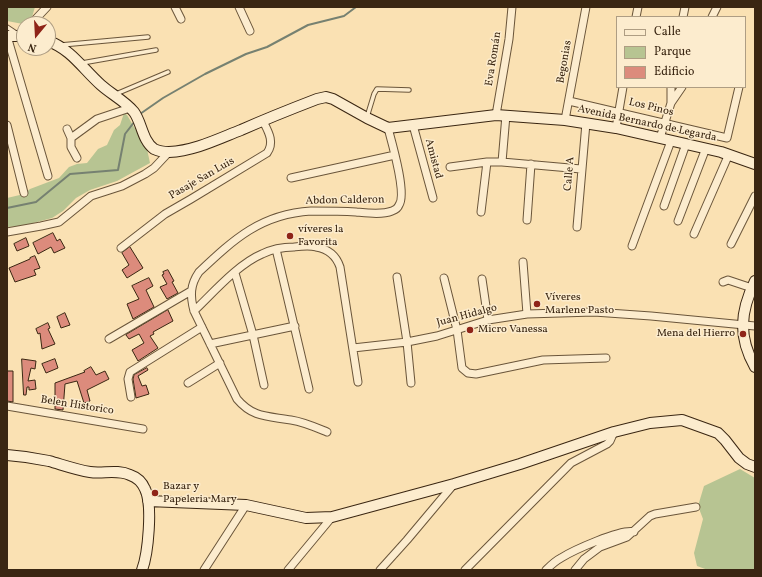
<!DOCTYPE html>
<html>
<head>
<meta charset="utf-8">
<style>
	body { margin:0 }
	#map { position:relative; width:762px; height:577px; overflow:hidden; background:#fae1b3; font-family:Vollkorn,serif }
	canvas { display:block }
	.frame { position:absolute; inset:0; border:8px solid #3a2612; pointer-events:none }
	.legend { position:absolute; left:616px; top:16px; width:130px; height:72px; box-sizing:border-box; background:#fcecce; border:1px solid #ae9d83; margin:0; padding:5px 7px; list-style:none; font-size:12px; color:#3a2612 }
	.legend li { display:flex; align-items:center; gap:8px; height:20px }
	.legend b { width:20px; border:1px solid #ae9d83 }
	.north { position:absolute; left:16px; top:16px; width:40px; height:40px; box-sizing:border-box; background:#fcecce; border:1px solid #ae9d83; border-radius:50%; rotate:198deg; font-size:11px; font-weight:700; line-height:16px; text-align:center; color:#3a2612 }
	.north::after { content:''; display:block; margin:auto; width:14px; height:18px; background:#8f2418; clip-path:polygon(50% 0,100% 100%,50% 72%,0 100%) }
</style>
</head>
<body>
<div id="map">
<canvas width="762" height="577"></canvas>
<div class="frame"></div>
<ul class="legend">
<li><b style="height:5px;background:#fcecce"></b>Calle</li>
<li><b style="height:11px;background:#b7c492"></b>Parque</li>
<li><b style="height:11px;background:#dc8b7c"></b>Edificio</li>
</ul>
<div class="north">N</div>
</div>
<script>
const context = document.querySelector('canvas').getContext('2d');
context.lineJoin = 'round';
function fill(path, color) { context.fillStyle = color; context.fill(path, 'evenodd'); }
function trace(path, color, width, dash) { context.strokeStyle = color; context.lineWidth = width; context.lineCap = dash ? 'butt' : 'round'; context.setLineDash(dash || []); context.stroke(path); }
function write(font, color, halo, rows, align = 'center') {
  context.font = font + ' Vollkorn,serif'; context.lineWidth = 3; context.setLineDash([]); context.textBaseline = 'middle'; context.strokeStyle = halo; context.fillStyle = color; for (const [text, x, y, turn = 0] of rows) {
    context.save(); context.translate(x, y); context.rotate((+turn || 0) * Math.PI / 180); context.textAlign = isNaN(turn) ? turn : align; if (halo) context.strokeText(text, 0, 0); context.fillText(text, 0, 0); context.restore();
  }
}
fill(new Path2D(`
	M7,7H35L32,17L23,24L7,21Z
	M124,113L127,115L147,149L150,163L117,181L90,190L76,198L63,211L52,218L22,226L7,227V198L24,194L30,189L59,178L69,167L77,164L87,163L98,149L107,145L114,130L120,125Z
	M740,469L755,478V570H708L697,566L694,553L703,519L698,506L704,486Z`), '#b7c492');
trace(new Path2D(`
	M140,114L163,98L205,74L246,54L267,47L308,25L344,16L356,7
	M7,208L36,202L70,174L118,170L125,134L135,121`), '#768171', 2);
const building = new Path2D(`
	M53,233L57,241L60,239L65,248L54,253L51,247L38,254L33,243Z
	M26,238L29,246L17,251L14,244Z
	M130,247L143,268L127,278L122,270L129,265L122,253Z
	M35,256L40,268L34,270L36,275L15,282L9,268L30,259V258Z
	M168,270L174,281L172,282L178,293L167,299L160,287L167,284L162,275L164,274L163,272Z
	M149,278L153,286L146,290L154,307L133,319L127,304L139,299L132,286Z
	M168,310L173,321L153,332L154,334L150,336L158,348L138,361L132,350L144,343L139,334L129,339L126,335Z
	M65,313L70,325L61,328L57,317Z
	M48,323L50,328L48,329L55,344L42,349L40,333L38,334L36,329Z
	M22,359L36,361L35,369L31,368L28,381L35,380L36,389L29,390V387H27L26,395H24Z
	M55,359L58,368L46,373L42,364Z
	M91,367L96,375L105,371L109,379L87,390L90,401L84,403L77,381L65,384L63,410L55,409V383L85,372L84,371Z
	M147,368L148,370L138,376L142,386L146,385L149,394L136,398L133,379L134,375Z
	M7,371H13V402L7,401Z`);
fill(building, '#dc8b7c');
trace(building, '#3a2612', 1);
const lane = new Path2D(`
	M7,27L16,33
	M61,45L148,37
	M82,63L156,50
	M116,94L168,72
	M367,117L374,94L377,89L409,90`);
const street = new Path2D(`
	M175,7L181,19
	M239,7L250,31
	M636,17L638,7
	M683,17L685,7
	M712,17L717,7
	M31,24L47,7
	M7,36L48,176
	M671,87V103
	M569,101L727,138L739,87
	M496,115L509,39L512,7
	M565,120L586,7
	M7,125L24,193
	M413,125L433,198
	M616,128L623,87
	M67,129L71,138V147L77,158
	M71,138L97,119L130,108
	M660,138L671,103L682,87
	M502,162L506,115
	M450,167L487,162H502L581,169
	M291,178L395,155
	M664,206L686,144
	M481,212L487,162
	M527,220L531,164
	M678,221L706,148
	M577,227L586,123
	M7,232L41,226L59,222L91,196L122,186L145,174L154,168L169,152
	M694,234L729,154
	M731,244L755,196
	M632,246L671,141
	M121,248L165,214L191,199L267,153C275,142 268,131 263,121
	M276,249L309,389
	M523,262L527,314
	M235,273L253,335L264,385
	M397,277L407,342L411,383
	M444,278L457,330L462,368L468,373L476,374L543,360L606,358
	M482,279L488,320
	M723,282L728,280L752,288
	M194,311C213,293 238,264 262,254C272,249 284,247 294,247C302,246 309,245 316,247C328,249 336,255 340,267L358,382
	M109,339L191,291
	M210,344L295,326
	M353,348L407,342L437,336L488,320L527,314L594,312L651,316L755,326
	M188,383L220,363
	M131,397L128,379L130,372L202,327
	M7,406L143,429
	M327,432C315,427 304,422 291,420C268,416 253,418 237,399L194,311C190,296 190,285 199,272C234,239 261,214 311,211C326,211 341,211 356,212C367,213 382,215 392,211C395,210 398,208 399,205C407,194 392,143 388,128
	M204,570L246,505
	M288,570L332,517
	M380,570L407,540L454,484
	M465,570L571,463L607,444L610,441L614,432
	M546,570C551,565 555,561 561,558C572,551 622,528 634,532
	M575,570L584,559L600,547L627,537L650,516L655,514L696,507`);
const secondary = new Path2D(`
	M7,36H24
	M48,41C71,49 83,69 101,85C111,94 125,101 134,112C142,123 142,140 154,149C158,151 164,152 169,152C194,151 218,139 241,130C266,119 291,109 317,99L326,97L333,99L367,118L388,128L496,115L565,120L616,128L721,152L755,164
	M755,281C740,312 738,337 755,367
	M7,455C21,456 35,458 49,461C63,465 77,470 90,472C103,474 117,469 130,475C136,477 142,482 145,489C153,505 148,554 142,570
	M148,501L246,505L306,518L332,517L454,484L520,464L614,432L650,423L682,420L718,433L725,440L739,458L747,464L755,467`);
trace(lane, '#6a553a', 5.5);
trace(street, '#6a553a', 9);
trace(secondary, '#3a2612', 12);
trace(lane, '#fcecce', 3.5);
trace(street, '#fcecce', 7);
trace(secondary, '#fcecce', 10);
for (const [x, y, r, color] of [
	[290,236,4,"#8f2418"],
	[537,304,4,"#8f2418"],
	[470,330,4,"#8f2418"],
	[743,334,4,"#8f2418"],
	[155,493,4,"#8f2418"]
]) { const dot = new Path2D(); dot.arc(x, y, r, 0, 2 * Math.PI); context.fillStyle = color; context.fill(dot); trace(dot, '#fcecce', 1.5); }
write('11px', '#3a2612', '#fcecce', [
	["Eva Román",494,59,-81],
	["Begonias",565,62,-80],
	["Los Pinos",651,108,14],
	["Avenida Bernardo de Legarda",647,124,12],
	["Amistad",433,159,75],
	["Calle A",570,174,-85],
	["Pasaje San Luis",202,179,-30],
	["Abdon Calderon",345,201,-1],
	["Juan Hidalgo",467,316,-15],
	["Belen Historico",77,406,9]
]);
write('11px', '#3a2612', '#fcecce', [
	["víveres la",298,230],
	["Favorita",298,243],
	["Víveres",545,298],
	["Marlene Pasto",545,311],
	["Micro Vanessa",478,330],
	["Mena del Hierro",735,334,"right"],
	["Bazar y",163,487],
	["Papeleria Mary",163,500]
], 'left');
</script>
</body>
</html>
